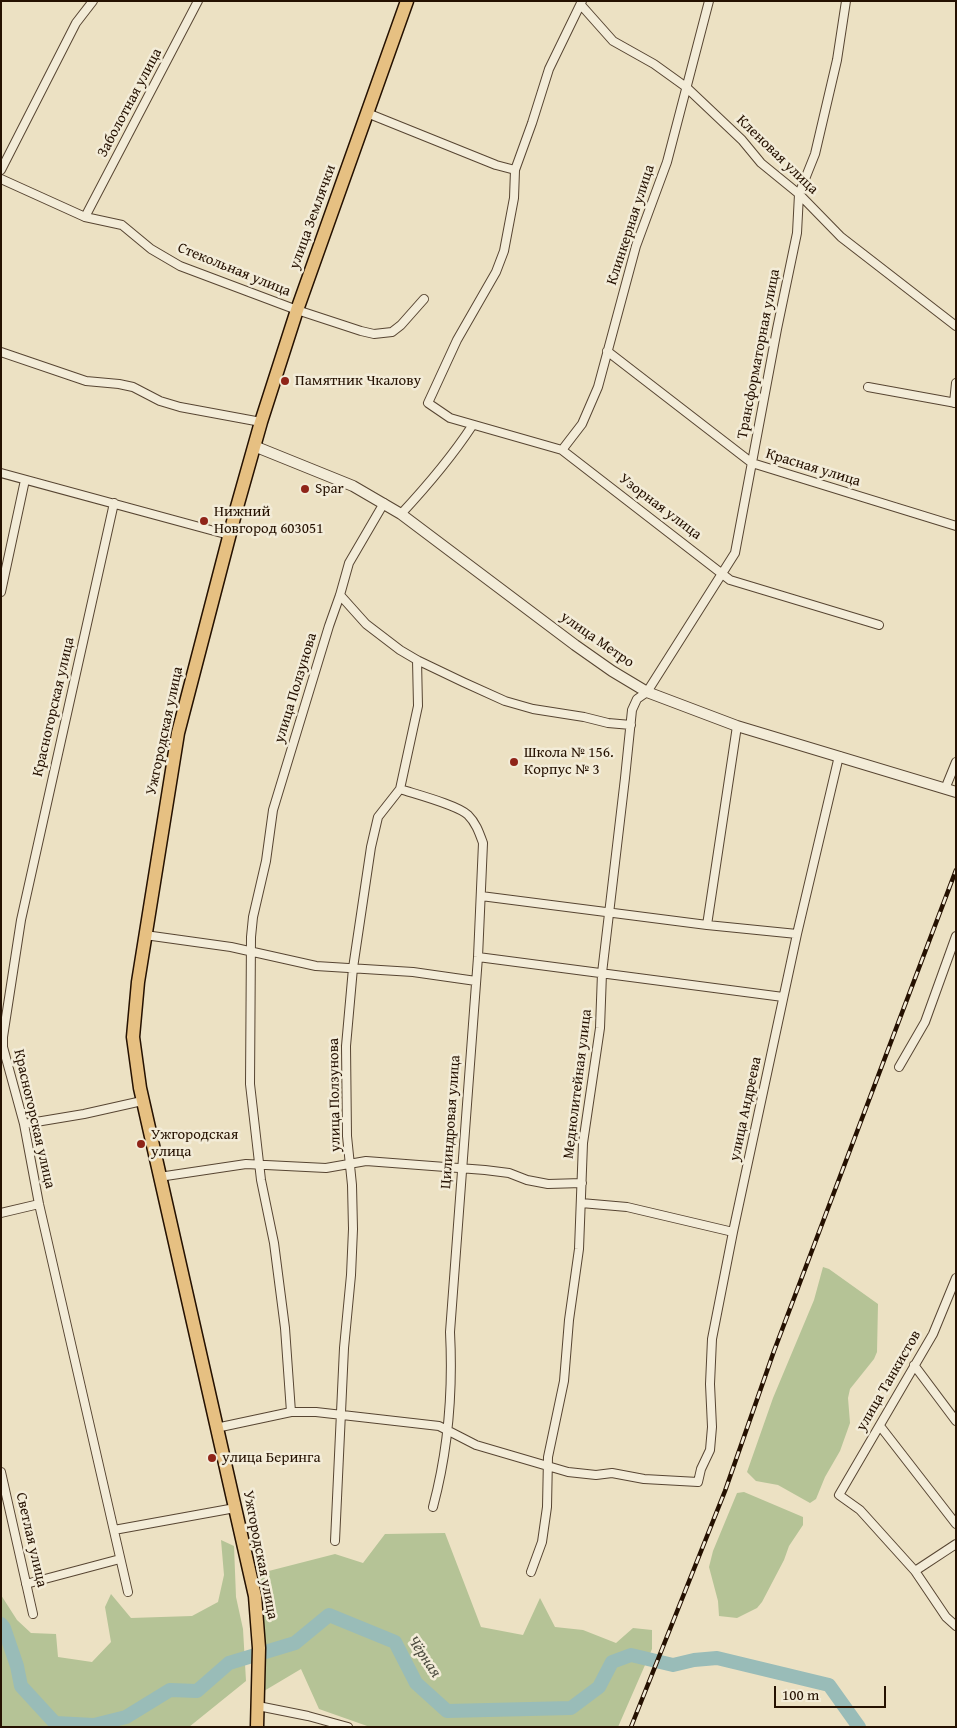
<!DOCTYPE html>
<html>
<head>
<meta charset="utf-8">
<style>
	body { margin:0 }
	#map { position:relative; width:957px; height:1728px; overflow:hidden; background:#ece1c3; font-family:"Gentium Book Plus",serif }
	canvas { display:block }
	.frame { position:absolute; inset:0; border:2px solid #251101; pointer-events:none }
	.scale { position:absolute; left:774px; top:1686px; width:112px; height:22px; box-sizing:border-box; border:2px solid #251101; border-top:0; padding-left:6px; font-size:15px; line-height:18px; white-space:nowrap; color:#251101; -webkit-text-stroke:4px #f3ecd8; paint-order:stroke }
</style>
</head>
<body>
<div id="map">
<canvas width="957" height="1728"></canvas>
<div class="frame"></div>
<div class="scale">100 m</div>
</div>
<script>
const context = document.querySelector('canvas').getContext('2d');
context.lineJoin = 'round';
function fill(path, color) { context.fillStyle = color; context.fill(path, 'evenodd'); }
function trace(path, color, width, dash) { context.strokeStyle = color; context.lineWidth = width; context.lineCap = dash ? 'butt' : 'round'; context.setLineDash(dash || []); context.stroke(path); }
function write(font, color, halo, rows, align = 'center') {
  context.font = font + ' "Gentium Book Plus",serif'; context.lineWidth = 5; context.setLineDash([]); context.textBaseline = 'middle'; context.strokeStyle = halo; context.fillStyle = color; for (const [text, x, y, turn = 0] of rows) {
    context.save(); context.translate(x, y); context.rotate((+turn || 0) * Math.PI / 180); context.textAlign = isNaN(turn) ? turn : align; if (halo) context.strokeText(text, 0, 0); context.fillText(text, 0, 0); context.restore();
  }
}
fill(new Path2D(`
	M823,1267L829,1269L878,1304L877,1352L874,1359L850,1389L848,1398L850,1423L840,1451L825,1477L816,1499L810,1503L778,1485L756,1481L747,1472L773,1398L814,1300Z
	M744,1492L803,1517V1525L789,1546L784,1560L762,1602L757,1608L737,1618L719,1616L718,1601L709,1567L713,1551L737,1493Z
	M445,1533L481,1627L523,1635L540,1598L555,1627L583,1630L616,1643L633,1628L652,1630V1649L618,1727H370L319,1709L301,1669L264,1691V1609L257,1574L335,1554L363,1563L385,1534Z
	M221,1540L234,1546L236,1597L243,1629L246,1681L189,1727H1V1595L17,1620L31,1633L56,1634L58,1657L92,1662L111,1642L105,1607L111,1594L131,1618L192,1616L218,1602L224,1575Z`), '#b5c396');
trace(new Path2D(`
	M1,1624L4,1628L17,1666L21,1686L55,1723L94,1725L126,1717L170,1690L197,1691L229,1663L295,1643L329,1615L395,1642L416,1683L447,1711L571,1708L599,1687L612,1662L631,1655L673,1665L694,1660L717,1658L829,1685L859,1727`), '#99bcb8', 14);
const minor = new Path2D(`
	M582,1L549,69L532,123L515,170L514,198L504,251L496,272L457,340L428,403L450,418L562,450L730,580L879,625
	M581,5L613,41L654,64L686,87L742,140L761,163L799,194L841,237L956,326
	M367,113L496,165L515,170
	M1,170L76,23L93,1
	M1,179L85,217L122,225L151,249L180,266L297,310L361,331L374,334L392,332L401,325L424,299
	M85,217L198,1
	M607,351L752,463L956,526
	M1,352L86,381L119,384L133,387L160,401L180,407L261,422
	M868,387L956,403
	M954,403L956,383
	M562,450L582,424L598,387L636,246L667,162L709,1
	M1,473L229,535
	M114,503L21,920L3,1037V1047L24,1124L39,1204L128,1592
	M401,514C427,486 451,458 472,426
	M1,592L25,480
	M340,595L366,624L400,650L417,660L463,682L505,701L533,709L584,717L608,723L631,725
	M400,789C415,794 458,805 468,815C476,823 479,832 483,843L478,957L450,1332C453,1390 448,1451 433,1507
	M945,789L956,762
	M481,896L707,925L797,934
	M707,925L737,726
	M145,935L231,947L316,966L413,972L476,981
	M478,957L783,997
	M899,1067L925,1022L956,936
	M24,1124L84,1114L142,1101
	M159,1177L246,1164L326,1168L366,1161L485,1170L509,1173L527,1180L548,1184L582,1183
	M581,1203L627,1207L733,1232
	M1,1213L39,1204
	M956,1278L933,1334L839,1495L860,1510L915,1571L956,1544
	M914,1365L956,1421
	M291,1412L285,1328L274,1243L261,1180L250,1084L251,937L253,917L266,861L273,810L329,626L340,595L349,563L384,503
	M880,1426L956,1524
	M216,1428L291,1412H316L439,1426L476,1445L568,1472L596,1475L612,1473L644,1479L698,1482L701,1469L710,1450L712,1427L710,1384L712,1339L733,1232L797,934L839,756
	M1,1472L33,1614
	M114,1530L235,1508
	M335,1541L344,1348L351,1275L353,1229L352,1185L347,1136L346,1046L353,968L371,847L378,817L400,789L418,706L417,660
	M915,1571L946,1617L956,1626
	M531,1572L542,1542L547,1507L548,1457L564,1381L569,1320L579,1249L583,1143L600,1028L602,973L625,778L632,710L637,699L647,692L735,553L777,329L797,233L799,194L815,154L837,60L846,1
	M26,1584L120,1559
	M258,1706L308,1716L348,1727`);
const tertiary = new Path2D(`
	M254,446L353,486L401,514L575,645L612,671L647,692L737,726L956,792`);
const primary = new Path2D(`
	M257,1727L259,1648L255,1596L140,1088L133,1037L138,982L178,733L235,514L261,422L297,310L407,1`);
trace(minor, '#574532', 10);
trace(tertiary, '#574532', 12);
trace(primary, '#251101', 15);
trace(minor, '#f3ecd8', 8);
trace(tertiary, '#f3ecd8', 10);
trace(primary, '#e6c082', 12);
const rail = new Path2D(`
	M631,1727L725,1491L774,1351L956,870`);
trace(rail, '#251101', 4.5);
trace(rail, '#f3ecd8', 2.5, [8]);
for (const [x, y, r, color] of [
	[285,381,5,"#8f2418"],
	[305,489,5,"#8f2418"],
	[204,521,5,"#8f2418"],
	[514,762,5,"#8f2418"],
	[141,1144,5,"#8f2418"],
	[212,1458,5,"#8f2418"]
]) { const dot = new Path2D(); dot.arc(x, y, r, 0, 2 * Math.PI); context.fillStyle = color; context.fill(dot); trace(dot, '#f3ecd8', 2); }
write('15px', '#251101', '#f3ecd8', [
	["Заболотная улица",130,103,-62],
	["Кленовая улица",777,155,44],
	["улица Землячки",313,217,-70],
	["Клинкерная улица",631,225,-72],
	["Стекольная улица",234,270,22],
	["Трансформаторная улица",759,354,-79],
	["Красная улица",813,468,17],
	["Узорная улица",660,507,37],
	["улица Метро",597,640,35],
	["улица Ползунова",296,688,-73],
	["Красногорская улица",54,707,-77],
	["Ужгородская улица",165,731,-78],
	["Меднолитейная улица",578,1084,-83],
	["улица Ползунова",335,1095,-91],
	["улица Андреева",746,1109,-78],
	["Красногорская улица",34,1119,77],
	["Цилиндровая улица",451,1122,-86],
	["улица Танкистов",889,1381,-60],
	["Светлая улица",31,1540,77],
	["Ужгородская улица",260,1555,79]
]);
write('15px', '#251101', '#f3ecd8', [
	["Памятник Чкалову",295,381],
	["Spar",315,489],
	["Нижний",214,512],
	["Новгород 603051",214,529],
	["Школа № 156.",524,753],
	["Корпус № 3",524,770],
	["Ужгородская",151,1135],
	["улица",151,1152],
	["улица Беринга",222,1458]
], 'left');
write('italic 16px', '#4e4d41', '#f3ecd8', [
	["Чёрная",424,1657,56]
]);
</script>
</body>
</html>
